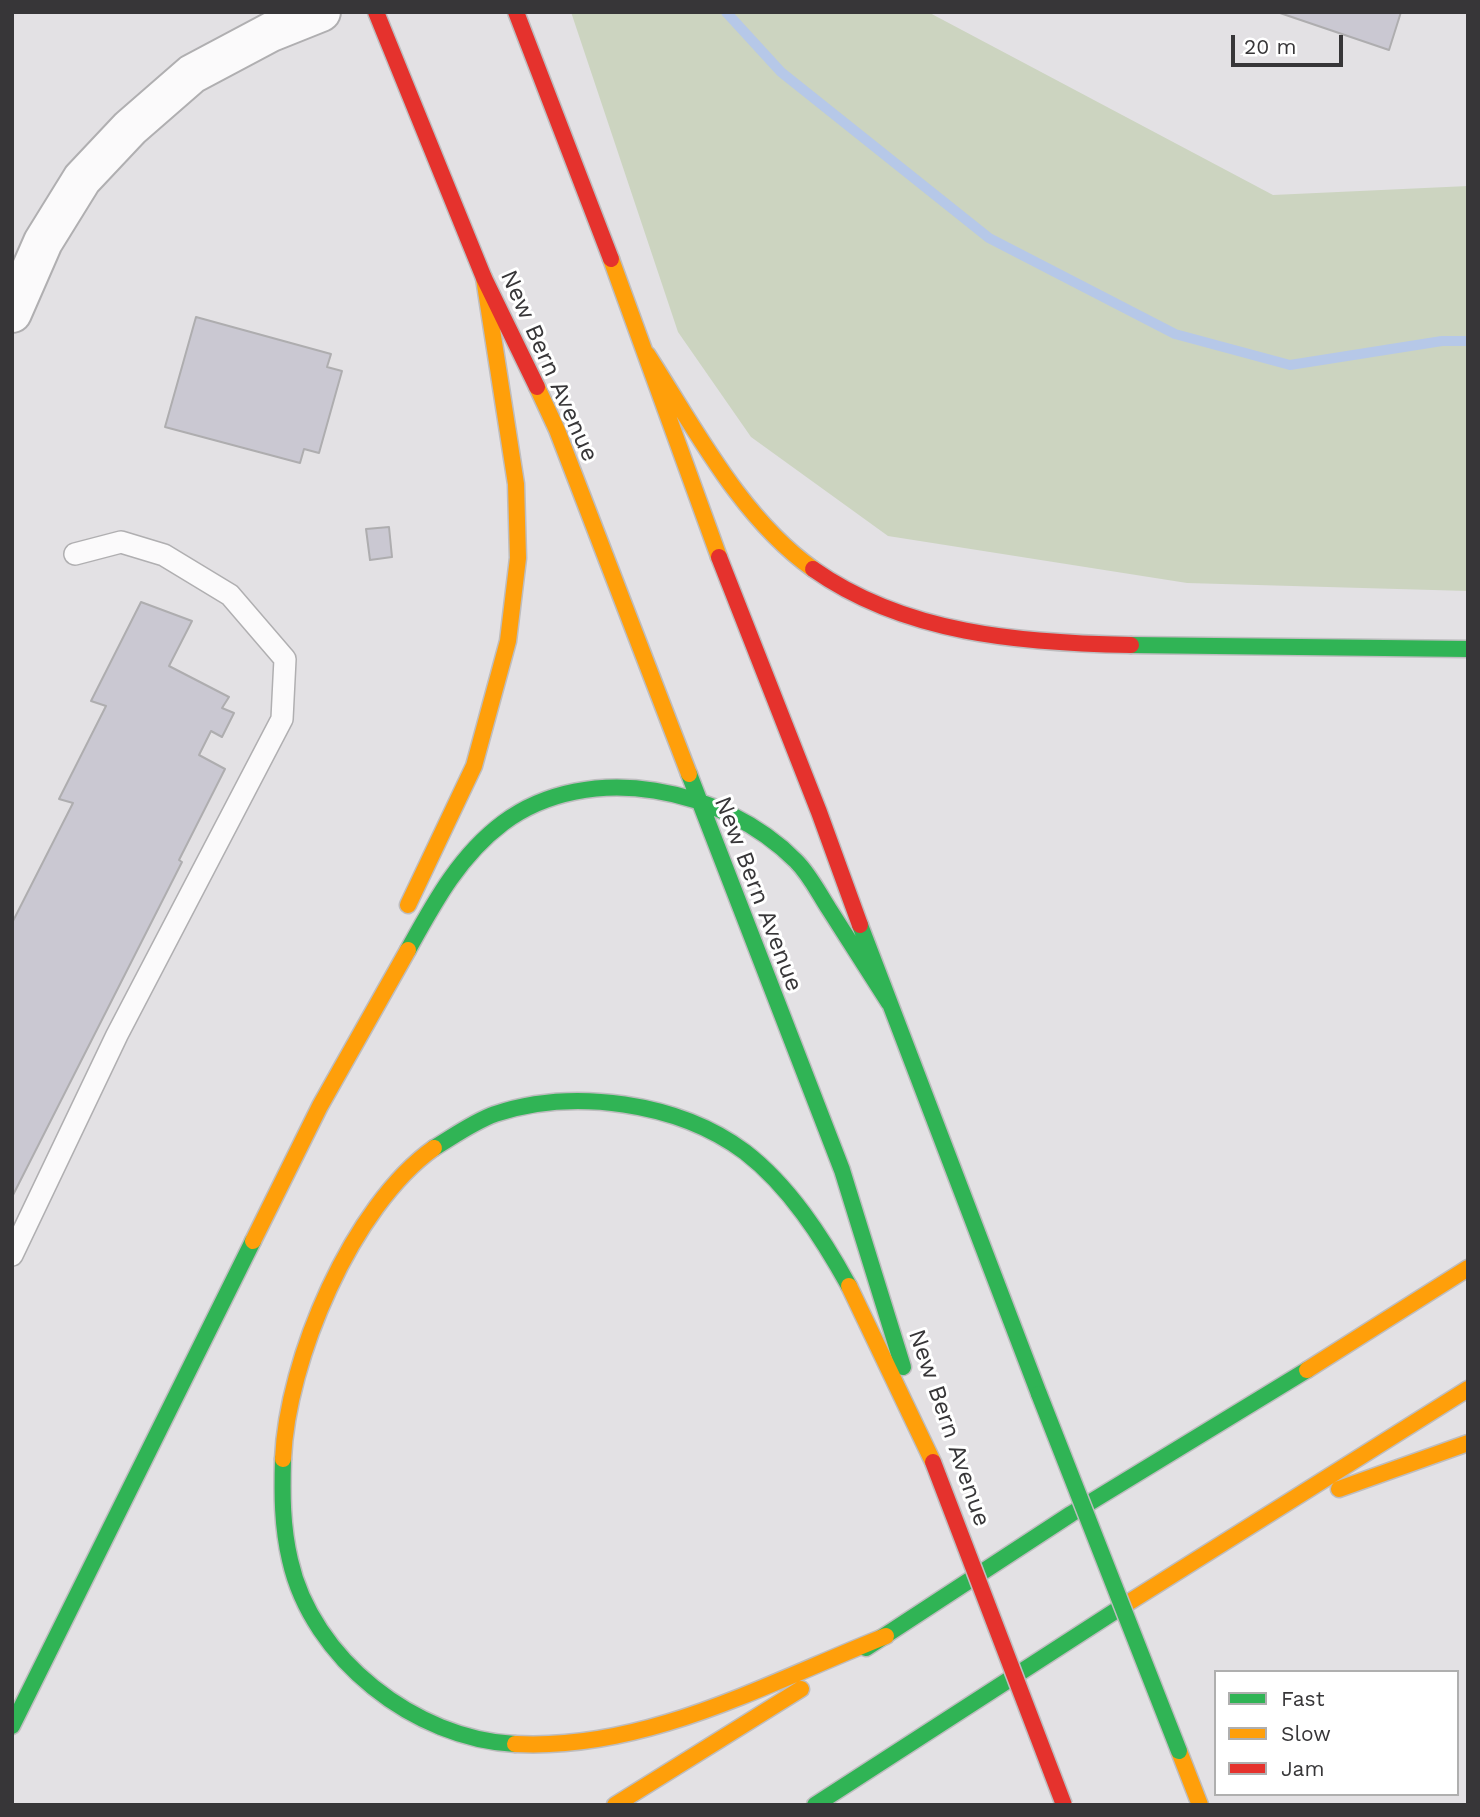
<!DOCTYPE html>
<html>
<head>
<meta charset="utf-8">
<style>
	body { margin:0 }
	#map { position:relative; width:1480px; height:1817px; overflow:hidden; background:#e3e1e4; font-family:"Work Sans",sans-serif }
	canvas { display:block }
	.frame { position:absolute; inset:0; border:14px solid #373638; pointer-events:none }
	.legend { position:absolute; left:1214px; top:1670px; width:245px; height:126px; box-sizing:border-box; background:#fff; border:2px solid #afafaf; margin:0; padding:9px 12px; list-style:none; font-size:21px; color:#373638 }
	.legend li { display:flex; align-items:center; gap:14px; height:35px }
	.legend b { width:35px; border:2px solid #afafaf }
	.scale { position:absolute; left:1231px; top:35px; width:112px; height:32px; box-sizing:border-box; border:4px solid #373638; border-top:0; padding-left:9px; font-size:21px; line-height:24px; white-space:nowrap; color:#373638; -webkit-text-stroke:5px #fff; paint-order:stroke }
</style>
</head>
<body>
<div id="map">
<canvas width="1480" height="1817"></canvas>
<div class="frame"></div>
<ul class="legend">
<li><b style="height:9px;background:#30b455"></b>Fast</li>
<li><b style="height:9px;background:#ff9f0a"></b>Slow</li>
<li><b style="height:9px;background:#e5322d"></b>Jam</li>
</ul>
<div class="scale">20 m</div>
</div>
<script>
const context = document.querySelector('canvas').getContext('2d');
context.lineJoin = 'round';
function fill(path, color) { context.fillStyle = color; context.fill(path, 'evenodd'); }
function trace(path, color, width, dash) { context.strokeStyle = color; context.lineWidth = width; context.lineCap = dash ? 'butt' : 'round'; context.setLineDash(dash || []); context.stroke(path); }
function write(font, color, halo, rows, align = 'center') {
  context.font = font + ' "Work Sans",sans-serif'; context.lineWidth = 6; context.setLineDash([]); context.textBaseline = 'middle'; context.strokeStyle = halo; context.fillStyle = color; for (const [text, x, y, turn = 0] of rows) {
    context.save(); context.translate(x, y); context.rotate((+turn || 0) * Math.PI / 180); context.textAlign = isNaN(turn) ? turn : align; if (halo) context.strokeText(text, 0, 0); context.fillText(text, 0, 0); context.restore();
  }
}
fill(new Path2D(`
	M571,12H928L1273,195L1468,186V591L1187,583L888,536L751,437L678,332Z`), '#ccd4c0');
trace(new Path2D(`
	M726,12L781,72L989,238L1175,334L1290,365L1442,341H1468`), '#b6c8e8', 10);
const building = new Path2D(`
	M1277,12H1401L1389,50Z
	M196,317L331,354L327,367L342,371L319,453L304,449L300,463L165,427Z
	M389,527L392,557L370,560L366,529Z
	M141,602L192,621L169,666L229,697L222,708L234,713L222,737L211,731L199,755L225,769L179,860L182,862L12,1197V923L73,803L59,799L106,706L91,701Z`);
fill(building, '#cac8d2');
trace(building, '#aeadaf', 2);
const lane = new Path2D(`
	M12,1255L117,1035L282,719L285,659L230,595L164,555L121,542L75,554`);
const street = new Path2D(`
	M12,313L43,242L82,179L130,128L192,74L271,32L321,12`);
const fast = new Path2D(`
	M1131,645L1468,649
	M689,774L842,1170L903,1367
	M860,925L1039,1394
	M408,950C434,903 459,856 503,823C589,759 724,788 796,861C810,875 818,892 829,909C849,940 869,972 889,1003
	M434,1148C454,1136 473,1122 495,1114C573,1088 678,1102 745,1152C789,1186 822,1237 849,1286
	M283,1459C282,1494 282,1526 290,1560C312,1659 415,1739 515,1744
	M866,1648L1071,1514L1307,1370
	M12,1726L253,1241
	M815,1805L1123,1606`);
const slow = new Path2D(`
	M611,259L719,557
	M647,354C695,428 740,517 813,569
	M537,387L557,430L689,774
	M408,905L474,766L508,641L518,558L516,484L484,278
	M253,1241L320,1106L408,950
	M849,1286L933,1462
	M1307,1370L1468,1268
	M283,1459C287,1360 352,1206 434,1148
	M1339,1489L1468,1443
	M1123,1606L1468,1389
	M515,1744C646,1751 767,1683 886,1636
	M1179,1751L1200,1805
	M615,1805L801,1689`);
const jam = new Path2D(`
	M376,12L484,278L537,387
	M516,12L611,259
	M719,557L819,812L860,925
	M813,569C905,634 1021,643 1131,645`);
trace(lane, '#b0afb1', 24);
trace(street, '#b0afb1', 42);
trace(fast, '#bebdbf', 19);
trace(slow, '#bebdbf', 19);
trace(jam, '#bebdbf', 19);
trace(lane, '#fbfafb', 21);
trace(street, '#fbfafb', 38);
trace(fast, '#30b455', 16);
trace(slow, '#ff9f0a', 16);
trace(jam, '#e5322d', 16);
const fastBridge = new Path2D(`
	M1039,1394L1179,1751`);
const jamBridge = new Path2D(`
	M933,1462L1064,1805`);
trace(fastBridge, '#bebdbf', 19, []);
trace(jamBridge, '#bebdbf', 19, []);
trace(fastBridge, '#30b455', 16);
trace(jamBridge, '#e5322d', 16);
write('24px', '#373638', '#fff', [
	["New Bern Avenue",549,366,66],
	["New Bern Avenue",758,894,69],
	["New Bern Avenue",949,1428,71]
]);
</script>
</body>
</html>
